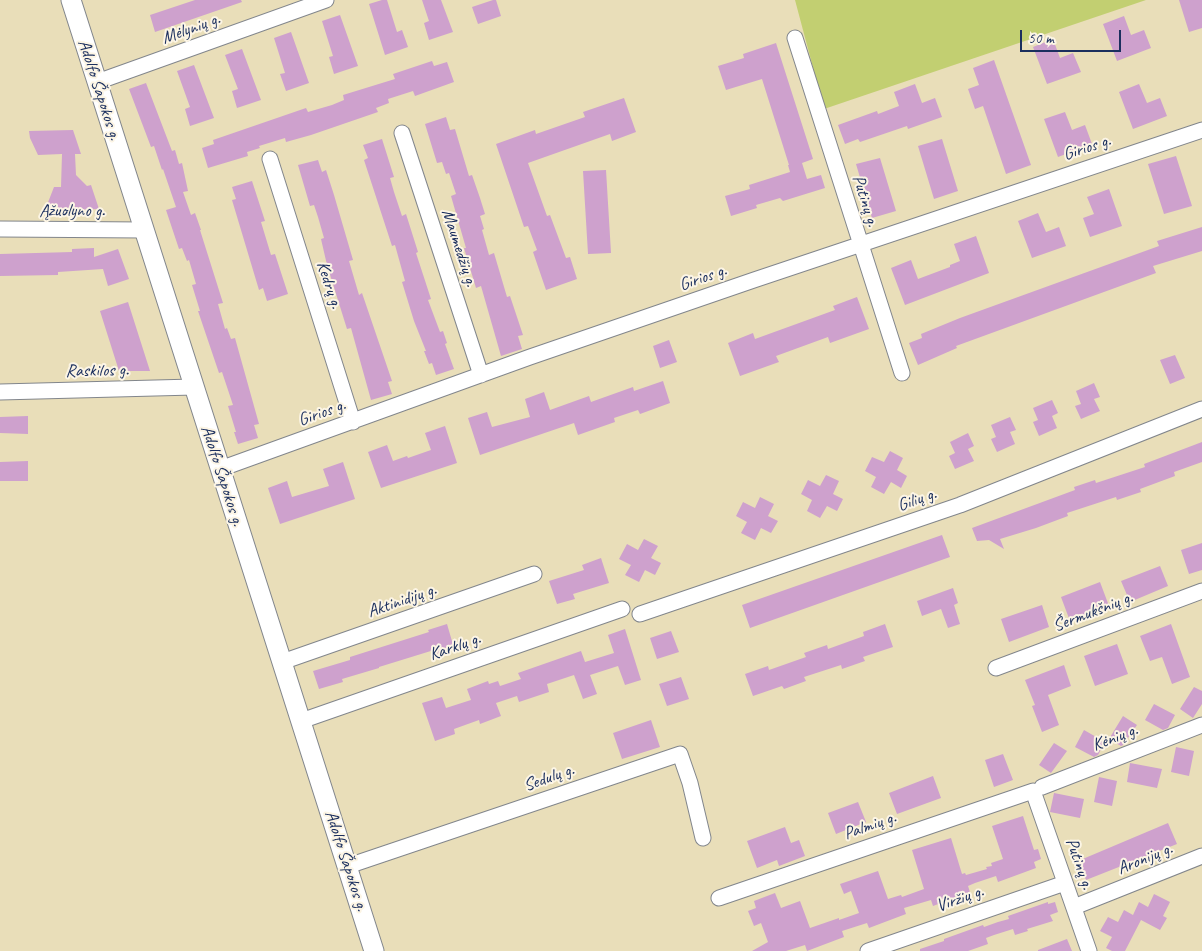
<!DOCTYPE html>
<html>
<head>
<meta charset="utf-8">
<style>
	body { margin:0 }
	#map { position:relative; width:1202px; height:951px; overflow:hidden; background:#e9deb9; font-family:Caveat,sans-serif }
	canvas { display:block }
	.scale { position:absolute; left:1020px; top:30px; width:101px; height:22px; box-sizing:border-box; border:2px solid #1b2f5e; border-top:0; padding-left:6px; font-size:15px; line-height:18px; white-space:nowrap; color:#1b2f5e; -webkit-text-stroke:4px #fcf5e5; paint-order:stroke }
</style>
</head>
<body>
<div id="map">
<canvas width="1202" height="951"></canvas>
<div class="scale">50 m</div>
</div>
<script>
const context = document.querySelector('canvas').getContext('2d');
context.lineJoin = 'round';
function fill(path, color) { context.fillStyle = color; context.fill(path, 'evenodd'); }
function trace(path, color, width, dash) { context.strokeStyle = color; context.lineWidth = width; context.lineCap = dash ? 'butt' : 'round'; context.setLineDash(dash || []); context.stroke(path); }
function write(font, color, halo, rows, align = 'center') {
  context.font = font + ' Caveat,sans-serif'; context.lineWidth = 4; context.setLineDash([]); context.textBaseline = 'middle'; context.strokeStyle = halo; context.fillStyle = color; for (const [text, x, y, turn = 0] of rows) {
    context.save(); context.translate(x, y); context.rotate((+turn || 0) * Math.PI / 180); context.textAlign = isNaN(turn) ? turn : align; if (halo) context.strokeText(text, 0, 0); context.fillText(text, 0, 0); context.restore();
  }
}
fill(new Path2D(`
	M795,0H1146L824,109Z`), '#c2cf71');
fill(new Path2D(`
	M195,0H241L242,2L155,32L150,15Z
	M382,0H387L397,32L402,30L408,47L385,55L369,4Z
	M422,0H441L453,32L429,40L424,23L429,21Z
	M493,0H496L501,16L478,24L472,7Z
	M1179,0H1202V28L1189,32Z
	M340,15L358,66L334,74L329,57L333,56L322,21Z
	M1124,16L1131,35L1144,30L1151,48L1117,61L1103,24Z
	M291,32L309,83L286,91L280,74L285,73L274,38Z
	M1053,39L1060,58L1073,53L1081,72L1047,84L1033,47Z
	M776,43L813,159L802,163L807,179L821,175L825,188L783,201L780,198L756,205L757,208L731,216L725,196L750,189L749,185L790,172L788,165H789L762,79L726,90L718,66L744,58L743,54Z
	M242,49L261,100L237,108L232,91L238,89L225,55Z
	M994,60L1031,165L1006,174L983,106L975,109L968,89L979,85L973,68Z
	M432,61L434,66L447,62L454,82L415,96L413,91L388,99L389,103L376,108L378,112L311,135L286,142L285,138L259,146L260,148L247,152L248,156L208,168L202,148L214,144L213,140L306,108L308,112L332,105L344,100L343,95L395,79L393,74Z
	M194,65L214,118L190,126L185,109L190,107L177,71Z
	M146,83L172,151L175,150L179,164L182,163L188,191L183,192L191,215L195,213L201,230H200L223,303L218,304L225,329L227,328L231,339L235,338L259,424L254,425L258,438L238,444L234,432H236L228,406L233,405L222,372L219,373L198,311H200L192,285L196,284L189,260L187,261L182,248L179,249L166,210L176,207L163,169L162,170L154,146L151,147L129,89Z
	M915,84L922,103L935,98L942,117L908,129L907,126L860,142L858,139L845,144L838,125L877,111L878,114L899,106L894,92Z
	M1139,84L1147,103L1160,98L1167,116L1133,129L1119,92Z
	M624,98L636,132L612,141L610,134L528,163L547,216L550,215L566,258L570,257L577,279L546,290L533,252L537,250L528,226L524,227L496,144L535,130L536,134L585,117L583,112Z
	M1065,112L1072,130L1085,125L1092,144L1058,157L1044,119Z
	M446,117L450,130L455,129L469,176L472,175L480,198L485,214L480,216L484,229L482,230L489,255L494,253L507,297L510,296L523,335L518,336L522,349L501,356L481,286L476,288L464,248H466L451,196L456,194L449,173L446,174L442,162L437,163L425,124Z
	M73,130L81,154H75L76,175L87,186L91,185L99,209L49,211L47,205L54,187H61L62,154L38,155L30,138L29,131Z
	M382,139L394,177L390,178L394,192L402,216L406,214L418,252L416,253L431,299L428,300L440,332L443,331L447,343L445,344L454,369L436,375L432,363L429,364L424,351H426L414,321L402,282L405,281L395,245L392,246L364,160L368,158L363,145Z
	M942,139L958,191L934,199L918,146Z
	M1176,156L1192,206L1164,214L1148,164Z
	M880,158L896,211L872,218L856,164Z
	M318,160L322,172L326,170L334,195L353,260L349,261L359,295L362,293L392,381L388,382L392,394L371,400L351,328L347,329L327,265L321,239L324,238L318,217L314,205L310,206L298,165Z
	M606,170L611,253L588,254L583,171Z
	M252,181L265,221L261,222L271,255L275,254L288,294L267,301L263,288L259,290L232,200L236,199L232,187Z
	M1109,189L1122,226L1090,237L1083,218L1094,214L1087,197Z
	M1038,213L1046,232L1059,227L1066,246L1032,258L1018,221Z
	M1202,227V251L1153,266L1156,273L956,346L957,348L918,365L909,343L922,338L921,334L960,318L1159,246L1157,241Z
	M976,236L989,273L905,305L891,268L911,260L918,279L950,267V265L960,261L954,244Z
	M94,248V257L118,249L129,279L108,286L103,269L58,272V275L0,276V254L72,252V249Z
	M857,297L869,329L830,343L828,337L776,356L779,362L740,376L728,343L753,333L755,339L835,310L833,306Z
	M128,302L150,371H119L100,311Z
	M669,340L677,362L660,368L653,346Z
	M1175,355L1185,378L1170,384L1160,360Z
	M663,381L670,403L640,414L638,410L614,418L615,422L578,435L574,423L480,455L468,418L487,412L492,427L530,417L525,399L544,392L550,410L589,396L591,402L633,387L634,391Z
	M1094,383L1100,397L1094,399L1100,411L1081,419L1075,406L1081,404L1076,391Z
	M1052,400L1058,413L1052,416L1057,428L1039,436L1033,422L1038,420L1033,408Z
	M28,416V434L0,433V417Z
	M1010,417L1016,430L1010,432L1015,444L997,452L991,439L996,437L991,425Z
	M445,426L457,463L381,488L368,452L387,445L393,461L407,456L408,458L431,450L425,433Z
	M968,433L974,446L968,449L974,461L955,469L949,456L955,453L950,442Z
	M1202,442V462L1174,472L1175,476L1140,489L1141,492L1117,500L1116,497L1067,513L1068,516L1036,528L1000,539L1004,549L989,540L977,541L972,528L1075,490L1074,487L1095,480L1096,483L1145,467L1144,464Z
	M890,451L903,458L897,470L907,476L901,488L891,482L884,494L871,487L876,477L865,471L872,457L884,462Z
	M28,461V481H0V462Z
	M343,462L355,499L280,524L268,488L287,481L292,497L329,486L323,469Z
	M826,475L839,481L833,494L843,499L837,511L827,506L820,518L807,511L812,500L801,494L808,480L820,486Z
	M760,497L774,504L768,516L778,521L771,533L761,528L755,540L741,533L747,522L736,516L743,502L755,508Z
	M942,535L950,557L750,628L742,605Z
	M644,539L658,546L651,558L661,563L655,575L645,570L639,582L625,575L631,565L619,559L627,544L638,550Z
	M1202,543V570L1189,574L1181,550Z
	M601,558L609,583L573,594L575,599L557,604L549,581L584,570L582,565Z
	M1160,566L1168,586L1130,602L1121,581Z
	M1100,582L1109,606L1070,621L1061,597Z
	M953,588L958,603L954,605L960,624L948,628L941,609L922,616L917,601Z
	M1042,605L1049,627L1009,642L1001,619Z
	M447,624L454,648L436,654L434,650L379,667V668L342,679L343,682L319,689L313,671L350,660V657L429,632L428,630Z
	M885,624L893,647L863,657L865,661L842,669L841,665L804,677L806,681L784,689L782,686L753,696L745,674L768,666L769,670L806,657L804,653L827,645L828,649L864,636L863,632Z
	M1171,624L1190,677L1172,684L1162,657L1150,661L1140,636Z
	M625,629L641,680L625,685L618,666L590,675L597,694L583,699L574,675L547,684L549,692L519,702L517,696L496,703L501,716L480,724L479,720L454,729L455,734L435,741L422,703L442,697L446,708L471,700L467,689L488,681L489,684L498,681L500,686L521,679L518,673L581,651L585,662L614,653L608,635Z
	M671,631L679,652L657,659L650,638Z
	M1117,644L1128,674L1095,686L1084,656Z
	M1064,665L1071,686L1048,695L1059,725L1042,732L1032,706L1035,705L1025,680Z
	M681,677L689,699L667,706L659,684Z
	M1194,687L1202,691V704L1193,718L1180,709Z
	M1154,704L1175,715L1168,728L1163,730L1145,720Z
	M1123,716L1137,725L1123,745L1121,746L1109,739Z
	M651,720L660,747L622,759L613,733Z
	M1084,730L1105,742L1098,755L1094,757L1075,747Z
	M1054,743L1067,751L1051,773L1039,765Z
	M1176,747L1194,751L1189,776L1171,772Z
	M1003,754L1013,780L994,787L985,760Z
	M1130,763L1162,769L1157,788L1127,782Z
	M933,776L941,798L897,814L889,793Z
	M1099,777L1117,781L1112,806L1094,802Z
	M1054,793L1084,799L1080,818L1050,812Z
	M858,802L866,822L836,834L828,813Z
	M1023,816L1034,850L1038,849L1041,859L1034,862L1036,868L998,882L996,876L975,883L968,886L970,892L933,906L931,900L904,908L906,914L869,928L867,923L842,931L844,937L807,951L805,945L786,951H752L768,942L761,923L754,926L748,911L756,908L754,901L775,893L781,908L800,901L810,928L839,918V920L859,913L851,891L844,894L840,884L878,871L888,899L901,895L902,897L924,889L912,850L951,838L962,874L965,873L966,875L987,869L986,867L992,866L991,863L1003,859L992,826Z
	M1168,823L1177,844L1086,880L1078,861Z
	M785,827L791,843L799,840L805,856L779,866L777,860L757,868L747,841Z
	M1154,894L1170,902L1163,916L1167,918L1160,930L1141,920L1125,951H1112L1106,948L1112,937L1100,931L1108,917L1118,922L1124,910L1133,915L1139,902L1148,907Z
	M1048,902V904L1055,902L1058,912L1050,915L1053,921L1027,929L1028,931L1015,935L1013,929L994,935L986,938L988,944L968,951H920V949L944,941V939L983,925L984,927L998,922L1009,919L1008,916Z
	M1067,939L1072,951H1038V950Z`), '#cea1cd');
const minor = new Path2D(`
	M795,38L902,373
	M97,82L326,0
	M402,133L481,375
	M270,159L353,422
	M0,229L144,230
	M0,392L194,387
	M220,469L530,357L754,280L1202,130
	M640,614L960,505L1202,409
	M282,662L534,574
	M996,668L1202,591
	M301,721L622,609
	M1042,787L1202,725
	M348,866L680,754L690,783L703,838
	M719,898L1033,791L1089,951
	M1074,907L1202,856
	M868,951L1065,883`);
const tertiary = new Path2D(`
	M71,0L374,951`);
trace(minor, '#82868c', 17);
trace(tertiary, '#82868c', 21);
trace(minor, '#fff', 15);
trace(tertiary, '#fff', 19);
write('18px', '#1b2f5e', '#fcf5e5', [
	["Mėlynių g.",191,29,-20],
	["Adolfo Šapokos g.",99,90,72],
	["Girios g.",1087,148,-18],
	["Putinų g.",865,201,73],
	["Ąžuolyno g.",72,211],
	["Maumedžių g.",459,248,72],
	["Girios g.",703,278,-19],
	["Kedrų g.",329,285,72],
	["Raskilos g.",97,371,-1],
	["Girios g.",322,413,-20],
	["Adolfo Šapokos g.",222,476,72],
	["Gilių g.",917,500,-19],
	["Aktinidijų g.",402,601,-19],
	["Šermukšnių g.",1093,612,-21],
	["Karklų g.",455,647,-19],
	["Kėnių g.",1115,738,-21],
	["Sedulų g.",549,778,-19],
	["Palmių g.",870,826,-19],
	["Aronijų g.",1145,859,-22],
	["Adolfo Šapokos g.",346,861,72],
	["Putinų g.",1079,864,71],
	["Viržių g.",960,899,-19]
]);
</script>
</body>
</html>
